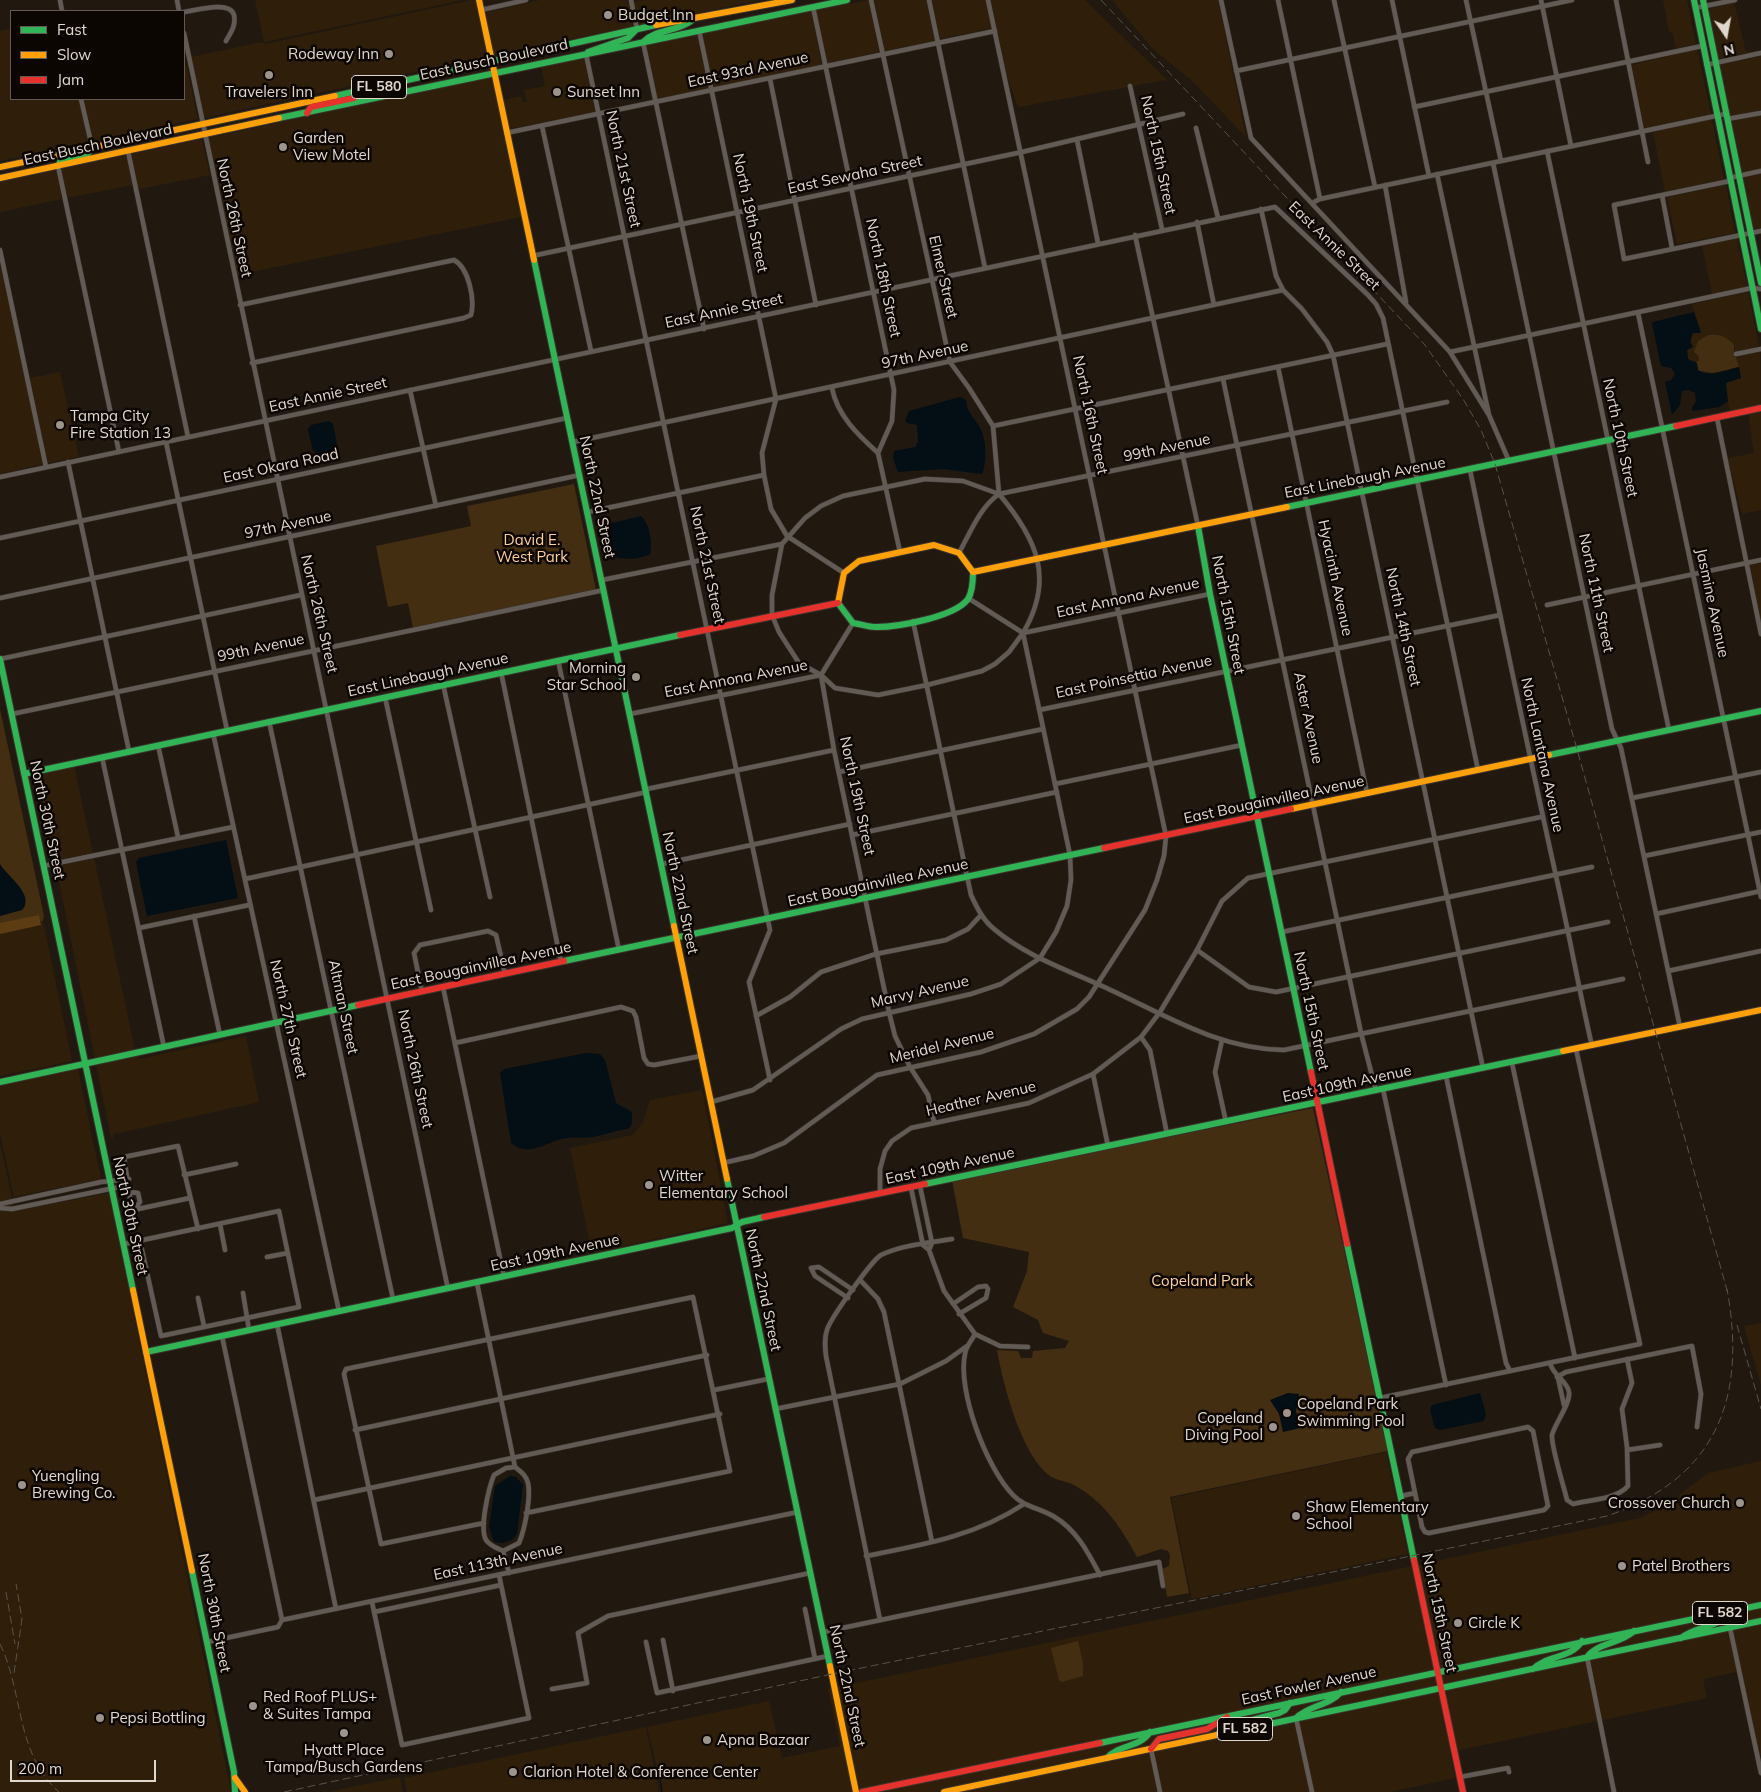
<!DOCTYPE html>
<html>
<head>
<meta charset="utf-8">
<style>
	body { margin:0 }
	#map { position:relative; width:1761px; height:1792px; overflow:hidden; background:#211910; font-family:Mulish,sans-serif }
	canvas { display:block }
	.legend { position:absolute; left:10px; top:10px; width:175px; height:90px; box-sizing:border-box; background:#0b0602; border:1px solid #605a53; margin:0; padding:6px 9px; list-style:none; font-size:15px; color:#e0d7cd }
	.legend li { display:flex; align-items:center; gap:10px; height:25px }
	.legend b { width:25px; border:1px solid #605a53 }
	.north { position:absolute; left:1701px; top:10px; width:50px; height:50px; -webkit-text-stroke:4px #0b0602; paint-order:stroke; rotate:168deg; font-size:14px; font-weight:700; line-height:20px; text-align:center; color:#e0d7cd }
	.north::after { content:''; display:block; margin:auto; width:18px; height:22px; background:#e0d7cd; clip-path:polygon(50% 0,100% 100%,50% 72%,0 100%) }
	.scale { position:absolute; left:10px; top:1760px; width:146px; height:22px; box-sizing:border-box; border:2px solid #e0d7cd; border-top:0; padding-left:6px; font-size:15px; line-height:18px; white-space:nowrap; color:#e0d7cd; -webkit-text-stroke:4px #0b0602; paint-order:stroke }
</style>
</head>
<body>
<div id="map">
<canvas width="1761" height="1792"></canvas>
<ul class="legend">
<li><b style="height:6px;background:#30b455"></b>Fast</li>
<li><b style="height:6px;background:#ff9f0a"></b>Slow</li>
<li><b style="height:6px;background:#e5322d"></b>Jam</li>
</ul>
<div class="north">N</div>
<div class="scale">200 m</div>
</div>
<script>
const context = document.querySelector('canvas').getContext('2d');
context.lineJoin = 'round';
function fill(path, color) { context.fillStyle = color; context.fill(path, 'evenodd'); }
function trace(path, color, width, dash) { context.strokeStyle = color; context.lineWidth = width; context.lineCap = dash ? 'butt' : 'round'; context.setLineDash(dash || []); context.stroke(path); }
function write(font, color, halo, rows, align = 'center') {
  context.font = font + ' Mulish,sans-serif'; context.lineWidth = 5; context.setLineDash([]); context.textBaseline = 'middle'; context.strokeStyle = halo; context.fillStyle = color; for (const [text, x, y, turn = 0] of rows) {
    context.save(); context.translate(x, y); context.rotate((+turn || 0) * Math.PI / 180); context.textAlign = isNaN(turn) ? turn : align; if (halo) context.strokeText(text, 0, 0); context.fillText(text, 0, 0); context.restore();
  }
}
fill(new Path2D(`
	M255,0H463L264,42Z
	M472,0H476L489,56L203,118L191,57L262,42L265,44Z
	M540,0H626L627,4L629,3L634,26L493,55L484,13Z
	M645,0H760L639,25L634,2Z
	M869,0L879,52L827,64L816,10Z
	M874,0H926L935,41L884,51Z
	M931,0H985L992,28L940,39Z
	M991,0H1085L1169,82L1165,80L1133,86L1132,83L1127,84L1128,87L1018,107L1007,76Z
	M1112,0H1218L1246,137L1193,82L1151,47Z
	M1663,0H1687L1696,44L1676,48L1672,32L1669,31Z
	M1734,3L1746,52L1761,50L1718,59L1708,9Z
	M811,11L822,65L713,88L702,32Z
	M11,29V99H79L88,142L0,161V31Z
	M697,33L709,89L656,99L645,45Z
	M1697,49L1711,114L1644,128L1632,65Z
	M184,54L198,119L93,141L84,99H184Z
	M1761,56V110L1729,116L1719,65Z
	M584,57L595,112L508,129L503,100L521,96L522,102H527L524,90L545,86L541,66Z
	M493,76L521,217L236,275L207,138Z
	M1761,115V169L1741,173L1730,121Z
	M1712,119L1724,180L1665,192L1653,132Z
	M202,139L210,175L139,189L131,154Z
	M127,155L133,185L67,198L61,169Z
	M56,170L62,199L0,212V182Z
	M1761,174V228L1753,229L1742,178Z
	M1726,185L1735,233L1677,244L1667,197Z
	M1737,238L1747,286L1712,294L1702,245Z
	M0,262L43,464L0,474Z
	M1748,292L1759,346L1735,352L1734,345L1709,335L1697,342L1699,360L1693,362L1688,359L1687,350L1692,348L1691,336L1693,333L1701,332L1692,304Z
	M1760,352L1761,405L1730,412L1725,387L1726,382L1741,378L1736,357Z
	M60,372L79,457L48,463L30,378Z
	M1761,411V510L1742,514L1728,458L1754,453L1748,414Z
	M1761,563V623L1750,565Z
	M74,766L93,853L54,860L37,774Z
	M94,858L135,1050L95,1059L56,866Z
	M43,921L72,1061L0,1076V930Z
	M246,1036L259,1102L114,1134L112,1141L96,1065L138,1055L139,1059Z
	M78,1069L101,1179L14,1197L0,1134V1085Z
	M702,1090L728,1223L592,1253L570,1148L633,1135L643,1122L650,1100Z
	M0,1144L15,1211L109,1193L231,1792H0Z
	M1761,1323V1385L1744,1326Z
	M1386,1452L1408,1554L1192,1599L1171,1498Z
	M1761,1461V1755H1759L1742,1671L1703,1679L1707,1698L1450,1752L1455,1778L1390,1792H663L647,1727L769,1701L782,1758L840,1746L828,1689L1640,1518L1664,1507L1708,1473Z
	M646,1727L659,1792H407L404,1778Z
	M400,1777L403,1792H328Z`), '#2f1f0a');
fill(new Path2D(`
	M1708,335C1720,334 1726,336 1734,345V357H1736L1739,367L1713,373L1698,371L1696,362L1699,360L1698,355L1694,352L1698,341Z
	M574,484L596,590L413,628L408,603L388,607L376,546L471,526L467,506Z
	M0,709L44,916L43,921L0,930Z
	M1313,1108L1388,1451L1170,1497L1189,1593L1167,1597L1162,1569L1169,1566L1170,1555L1168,1551L1161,1549L1137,1557C1121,1527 1103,1500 1072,1484C1065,1481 1056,1480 1050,1476C1021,1455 1003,1384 997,1350L1018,1351L1021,1358H1032L1033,1351L1065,1348L1069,1341L1043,1333L1038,1320L1013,1307L1027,1271L1029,1252L963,1238L952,1180Z
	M1078,1641L1083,1663V1676L1062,1682L1059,1680L1051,1648Z`), '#442e11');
fill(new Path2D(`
	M39,915L41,925L0,934V923Z`), '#5b3c13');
fill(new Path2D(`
	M1694,312L1701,333H1693L1690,342L1693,347L1687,350L1688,359L1697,363L1698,370C1710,378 1726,370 1739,367L1741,378L1726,383L1728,401L1719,407L1693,411L1692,408L1696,401L1695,393L1689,390L1682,391L1680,405L1672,415L1665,382L1671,380L1675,374L1671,368L1661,366L1652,324L1653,322Z
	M960,397L966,400C967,414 975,417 980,428C987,440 987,462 982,474L943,469L898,472L893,458L894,451L915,447L918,441L917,425L907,423L905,420L909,411Z
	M329,421L333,424L338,450L320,455L313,451L308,429L311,425Z
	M641,516C650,524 653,544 650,555L633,559L617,558L610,542L608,524Z
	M226,840L238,898L147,916L136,862L139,858Z
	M0,864C6,875 36,895 22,910L0,916Z
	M586,1053L600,1054L605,1060L616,1103L632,1112V1124L628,1129C616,1130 605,1135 593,1137C584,1138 575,1137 566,1138C549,1140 529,1159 511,1143L500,1073L504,1069Z
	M1288,1393L1299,1394L1296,1411L1300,1428L1283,1432L1279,1414L1270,1400Z
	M1480,1393L1486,1414L1484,1421L1440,1430L1435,1428L1430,1410L1432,1405Z
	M510,1476L516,1477L523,1485L517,1534L512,1540L503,1543L494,1542L489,1527L495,1486Z`), '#030e15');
trace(new Path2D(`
	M659,1771L662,1792`), '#030e15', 1);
const street = new Path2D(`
	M60,0L62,11
	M177,0L179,11
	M631,0L637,29
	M871,0L950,362L969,388L993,426L999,494
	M929,0L985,268
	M1221,0L1251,138L1450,352L1489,415
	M1278,0L1320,199
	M1334,0L1375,187
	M1392,0L1429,176
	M1466,0L1501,161
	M1541,0L1571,146
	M1616,0L1648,162
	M813,7L894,390L892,421L878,453L900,552
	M1695,8L1735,0
	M481,10L526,0
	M184,12C197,10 230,0 234,15C236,26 231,32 226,41
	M699,30L776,399L762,453L764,475L771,509L787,536L844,573
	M184,33L448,1289
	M643,42L704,329
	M586,54L770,930L749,982L770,1080
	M1706,65L1761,53
	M1236,71L1572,0
	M770,79L816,305
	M1130,86L1162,229
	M81,99L92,147
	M1414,107L1702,46
	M1727,119L1761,113
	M542,126L591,351
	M1196,128L1218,218
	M506,133L995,31
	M1077,140L1098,243
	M128,151L188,437
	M1547,151L1669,730
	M1493,163L1612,729L1621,748L1680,1027
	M58,166L119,452
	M1437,174L1489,415L1509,461
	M1729,178L1761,171
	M1730,181L1614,205L1624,259L1761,231
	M1385,185L1406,302
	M1662,195L1672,248
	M1312,203L1320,199L1725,114
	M1261,209L1276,276L1283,290L1302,309L1327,342L1333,355L1483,1068
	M1197,222L1214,305
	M1135,235L1198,526
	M0,250L46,467
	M532,256L1022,152L1183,114
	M240,305L454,260C469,268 475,300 471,315L464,318L252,363
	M1638,313L1761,897
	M1450,352L1752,288L1761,289
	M1736,354L1761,349
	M1278,367L1367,793
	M1223,379L1361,1033L1376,1091
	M832,388C837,415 858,435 878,453
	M410,390L436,506
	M1717,418L1761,634
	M993,426L1387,344
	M166,442L227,730
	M573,442L1283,290
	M68,462L129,751
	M1470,470C1498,605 1526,741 1556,876C1569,933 1579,990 1592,1046
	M0,477L1275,207L1367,294L1376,304L1383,318L1478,770
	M588,512L764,475
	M0,538L567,418
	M959,553C970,533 980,507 999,494
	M602,580L782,544
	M0,598L580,475
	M968,598L1023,633
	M1547,605L1761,560
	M913,621L971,895C977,908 983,920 994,929C1026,956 1065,969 1102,986C1162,1013 1216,1049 1284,1050L1623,979
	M853,623L821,675L834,750L889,1012L895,1036L910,1067L928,1095L934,1122
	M0,659L301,595
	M558,660L619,950
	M501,672L561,962
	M821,675L799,663L779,632L772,615V595L782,544L805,518L821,506L843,496L925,479L963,481L999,494L1447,402
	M443,684L490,897
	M385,697L431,910
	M1039,710L1500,615
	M12,714L604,590
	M630,714L821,675L835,688L878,695L927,685L982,671L995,664L1009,652L1023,633L1210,594
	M269,721L393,1299
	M213,733L339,1311
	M158,745L178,837
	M102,757L164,1047
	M839,772L1043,729
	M1055,784L1242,745
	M647,789L834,750
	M1632,798L1761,772
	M852,835L1057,792
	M1644,856L1761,832
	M662,864L850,824
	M43,866L233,827
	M245,879L647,792
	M1656,914L1761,891
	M194,916L220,1035
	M139,928L249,905
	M1282,932L1592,867
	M1197,950L1249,987L1276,992L1608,922
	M1668,971L1761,951
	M443,987L504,1277
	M422,992L414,953L420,945L488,931L496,935L505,974
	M756,1016L790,997L821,972L876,954L946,940L968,929L981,915
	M1141,1037L1150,1050L1167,1134
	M1222,1040L1215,1072L1226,1122
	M455,1043L621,1007L633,1011L636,1017L644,1058L648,1064L654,1065L701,1056
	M1512,1063L1575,1358
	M1093,1074L1108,1146
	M1446,1076L1506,1363L1510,1371
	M1383,1089L1446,1385
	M711,1102L753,1090L841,1029L862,1019L971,994L1001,984L1040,958L1056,932L1067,906L1071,880L1070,855L1023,633C1055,579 1037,539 999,494
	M723,1163L753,1156L784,1143L877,1075L981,1052L1034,1034L1077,1009L1089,997L1145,910L1157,880L1164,856L1166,836L988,0
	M184,1175L236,1164
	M911,1188L923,1245L929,1250L932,1243L920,1186
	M130,1192L138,1193L140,1202L137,1206
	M880,1193V1169L885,1151L892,1141L911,1128L1029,1103L1093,1074L1141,1037L1160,1012L1197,950L1222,901L1248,878L1541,817
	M190,1198L138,1209L131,1204L124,1157L178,1146L198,1229
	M0,1204L101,1182L129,1179
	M0,1208L12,1209L129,1185
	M220,1224L225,1250
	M124,1244L279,1211L299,1307L161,1336L140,1241
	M929,1250L944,1291L975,1334C971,1342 966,1346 965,1354C957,1391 987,1469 1013,1495C1024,1507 1040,1508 1053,1516C1076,1529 1088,1552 1100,1575
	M267,1257L288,1253
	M861,1281L878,1299L884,1312L932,1542
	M477,1283L515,1467C521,1472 526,1475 528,1483C531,1497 525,1529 519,1543L503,1551
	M243,1293L249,1330
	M198,1298L204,1326
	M848,1298L815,1276L811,1268L819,1267L853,1290
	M953,1304L978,1287L986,1286L988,1289L986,1298L959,1314
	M277,1324L336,1609
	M975,1334L1000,1346L1028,1347
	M222,1336L282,1620
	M1550,1363C1553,1376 1567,1380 1569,1392C1571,1403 1555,1423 1552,1435C1551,1446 1564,1487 1567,1500L1573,1504C1589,1500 1617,1499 1628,1486L1627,1447L1622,1409L1632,1383L1627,1359
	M1557,1377L1566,1372L1692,1346L1701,1394L1697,1427
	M1558,1378L1564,1405
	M714,1390L768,1379
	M1380,1398L1640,1344L1576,1049
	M775,1409L900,1384L946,1361L967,1346
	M355,1430L707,1355
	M1627,1450L1660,1445
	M1401,1496L1415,1493L1422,1527L1425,1532L1429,1533L1544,1510L1548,1506L1533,1431L1528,1427L1412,1452L1408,1459L1415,1493
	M314,1500L720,1414
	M484,1523L381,1544L344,1374L346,1369L693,1297L730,1471L526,1513
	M866,1556C922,1545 976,1536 1024,1504
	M509,1573L503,1551C497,1548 490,1546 486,1540C479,1528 489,1487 494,1475L506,1468L515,1467
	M372,1602L402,1745L529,1718L499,1575
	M805,1609L815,1659
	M374,1612L501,1585
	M282,1620L798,1512
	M880,1620L826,1356C825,1347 824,1338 827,1330C830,1319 872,1260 881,1255C902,1245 929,1243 952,1239
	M1730,1628L1761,1773
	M823,1632L1159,1562L1163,1586
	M663,1640L673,1691
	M207,1642L278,1627L282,1620
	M646,1642L657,1693L828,1656
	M1587,1657L1614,1792
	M552,1689L587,1683L578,1633L608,1616L810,1573
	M1296,1718L1312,1792
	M1151,1749L1160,1792
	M1460,1777L1508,1768L1509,1772`);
const fast = new Path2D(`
	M1694,0L1761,329
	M1703,0L1761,283
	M643,42C656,29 676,32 691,21
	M588,52L628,38L637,29
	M335,96L656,25
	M279,118L847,0
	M58,166L61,160L87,155L92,147
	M534,260L674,926
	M1287,507L1676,426
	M1198,526L1210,594L1311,1072
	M838,603L853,623C861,624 868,627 876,627C898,627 955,617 968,599C973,591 973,580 973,572
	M0,659L133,1290
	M1549,755L1761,711
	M24,774L680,635
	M564,961L1104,848
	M0,1082L358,1005
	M727,1179L830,1666
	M925,1184L1563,1051
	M1347,1244L1414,1560
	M146,1352L732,1228L742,1222L764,1217
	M192,1571L234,1772L235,1792
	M1681,1638C1695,1626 1720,1628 1730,1611
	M1587,1657C1599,1642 1620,1644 1634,1631
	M1533,1669C1547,1655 1571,1659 1582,1641
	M1296,1718C1309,1705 1329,1706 1341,1692
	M1260,1726L1761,1621
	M1218,1734L1225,1727L1279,1713L1285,1710L1290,1703
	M1100,1743L1761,1605
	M1107,1758C1119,1744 1140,1748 1150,1732`);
const slow = new Path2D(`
	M479,0L534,260
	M656,25L792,0
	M0,167L335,96
	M0,178L279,118
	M973,572L1287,507
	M838,603L844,573L859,561L934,545L959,553L973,572
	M1291,809L1549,755
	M674,926L727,1179
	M1563,1051L1761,1010
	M133,1290L192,1571
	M830,1666L856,1792
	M235,1778L245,1792
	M944,1792L1260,1726`);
const jam = new Path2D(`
	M307,113L311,107L354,98L362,92
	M1676,426L1761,408
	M680,635L838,603
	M1104,848L1291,809
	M358,1005L564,961
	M1311,1072L1347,1244
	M764,1217L925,1184
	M1414,1560L1463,1792
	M1151,1749L1159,1739L1207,1729L1227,1717
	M862,1792L1100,1743`);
trace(street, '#39332d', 5.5);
trace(fast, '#39332d', 8);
trace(slow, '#39332d', 8);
trace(jam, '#39332d', 8);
trace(street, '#625b55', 4.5);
trace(fast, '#30b455', 6);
trace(slow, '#ff9f0a', 6);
trace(jam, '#e5322d', 6);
trace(new Path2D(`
	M1101,0L1425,345L1463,399L1481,430L1495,464L1577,749L1728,1294
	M1737,1325L1761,1409
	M6,1592L15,1644
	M0,1644C24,1693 15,1753 59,1792
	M14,1673L22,1619L16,1584
	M284,1792L832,1674L1607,1516C1717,1478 1747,1398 1727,1289`), '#58534c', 1, [8, 4]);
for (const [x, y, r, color] of [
	[608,15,5,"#9d948b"],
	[389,54,5,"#9d948b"],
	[269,75,5,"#9d948b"],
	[557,92,5,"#9d948b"],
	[283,147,5,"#9d948b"],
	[60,425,5,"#9d948b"],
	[636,677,5,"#9d948b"],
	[649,1185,5,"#9d948b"],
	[1287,1413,5,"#9d948b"],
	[1273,1427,5,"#9d948b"],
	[22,1485,5,"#9d948b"],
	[1740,1503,5,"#9d948b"],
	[1296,1516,5,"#9d948b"],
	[1622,1566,5,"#9d948b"],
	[1458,1623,5,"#9d948b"],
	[253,1706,5,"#9d948b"],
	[100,1718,5,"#9d948b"],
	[344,1733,5,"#9d948b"],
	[707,1740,5,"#9d948b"],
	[513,1772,5,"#9d948b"]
]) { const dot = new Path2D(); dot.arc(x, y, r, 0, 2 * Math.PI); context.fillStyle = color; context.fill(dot); trace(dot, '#0b0602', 2); }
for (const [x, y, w] of [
	[379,87,55],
	[1720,1613,55],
	[1245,1729,55]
]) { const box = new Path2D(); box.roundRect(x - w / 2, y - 11.5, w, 23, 4); context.fillStyle = '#0b0602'; context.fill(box); trace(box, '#e0d7cd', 1); }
write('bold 14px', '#e0d7cd', null, [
	["FL 580",379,87],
	["FL 582",1720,1613],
	["FL 582",1245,1729]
]);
write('15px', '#e0d7cd', '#0b0602', [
	["Budget Inn",618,15],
	["Rodeway Inn",379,54,"right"],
	["Travelers Inn",269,92,"center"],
	["Sunset Inn",567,92],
	["Garden",293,138],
	["View Motel",293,155],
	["Tampa City",70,416],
	["Fire Station 13",70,433],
	["Morning",626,668,"right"],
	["Star School",626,685,"right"],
	["Witter",659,1176],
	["Elementary School",659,1193],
	["Copeland Park",1297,1404],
	["Swimming Pool",1297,1421],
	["Copeland",1263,1418,"right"],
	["Diving Pool",1263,1435,"right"],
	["Yuengling",32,1476],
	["Brewing Co.",32,1493],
	["Crossover Church",1730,1503,"right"],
	["Shaw Elementary",1306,1507],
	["School",1306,1524],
	["Patel Brothers",1632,1566],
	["Circle K",1468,1623],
	["Red Roof PLUS+",263,1697],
	["& Suites Tampa",263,1714],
	["Pepsi Bottling",110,1718],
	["Apna Bazaar",717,1740],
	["Hyatt Place",344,1750,"center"],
	["Tampa/Busch Gardens",344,1767,"center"],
	["Clarion Hotel & Conference Center",523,1772]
], 'left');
write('15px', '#e0d7cd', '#0b0602', [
	["East Busch Boulevard",494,60,-12],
	["East 93rd Avenue",748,70,-12],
	["East Busch Boulevard",98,145,-12],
	["North 15th Street",1158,155,78],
	["North 21st Street",623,169,78],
	["East Sewaha Street",855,175,-12],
	["North 19th Street",750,213,78],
	["North 26th Street",234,218,78],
	["East Annie Street",1334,246,44],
	["Elmer Street",943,277,77],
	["North 18th Street",883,278,78],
	["East Annie Street",724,311,-12],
	["97th Avenue",925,355,-12],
	["East Annie Street",328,395,-12],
	["North 16th Street",1090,415,78],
	["North 10th Street",1620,438,78],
	["99th Avenue",1167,448,-12],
	["East Okara Road",281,466,-12],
	["East Linebaugh Avenue",1365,478,-11],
	["North 22nd Street",597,497,78],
	["97th Avenue",288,525,-12],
	["North 21st Street",707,565,78],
	["Hyacinth Avenue",1335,578,78],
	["North 11th Street",1596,593,78],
	["East Annona Avenue",1128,598,-12],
	["Jasmine Avenue",1712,603,78],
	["North 26th Street",319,614,77],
	["North 15th Street",1228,615,79],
	["North 14th Street",1403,627,78],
	["99th Avenue",261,648,-12],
	["East Linebaugh Avenue",428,675,-12],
	["East Poinsettia Avenue",1134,677,-12],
	["East Annona Avenue",736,679,-11],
	["Aster Avenue",1308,718,78],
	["North Lantana Avenue",1542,755,78],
	["North 19th Street",857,796,78],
	["East Bougainvillea Avenue",1274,800,-12],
	["North 30th Street",47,820,78],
	["East Bougainvillea Avenue",878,883,-12],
	["North 22nd Street",680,893,78],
	["East Bougainvillea Avenue",481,966,-12],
	["Marvy Avenue",920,992,-13],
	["Altman Street",343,1007,78],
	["North 15th Street",1311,1011,78],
	["North 27th Street",288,1019,77],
	["Meridel Avenue",942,1046,-14],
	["North 26th Street",415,1069,78],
	["East 109th Avenue",1347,1084,-12],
	["Heather Avenue",981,1099,-13],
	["East 109th Avenue",950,1166,-12],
	["North 30th Street",130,1216,78],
	["East 109th Avenue",555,1253,-12],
	["North 22nd Street",763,1290,78],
	["East 113th Avenue",498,1562,-12],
	["North 30th Street",214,1613,79],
	["North 15th Street",1439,1613,78],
	["North 22nd Street",847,1686,78],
	["East Fowler Avenue",1309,1686,-12]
]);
write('15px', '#fdd09b', '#0b0602', [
	["David E.",532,540],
	["West Park",532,557],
	["Copeland Park",1202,1281]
]);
</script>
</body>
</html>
